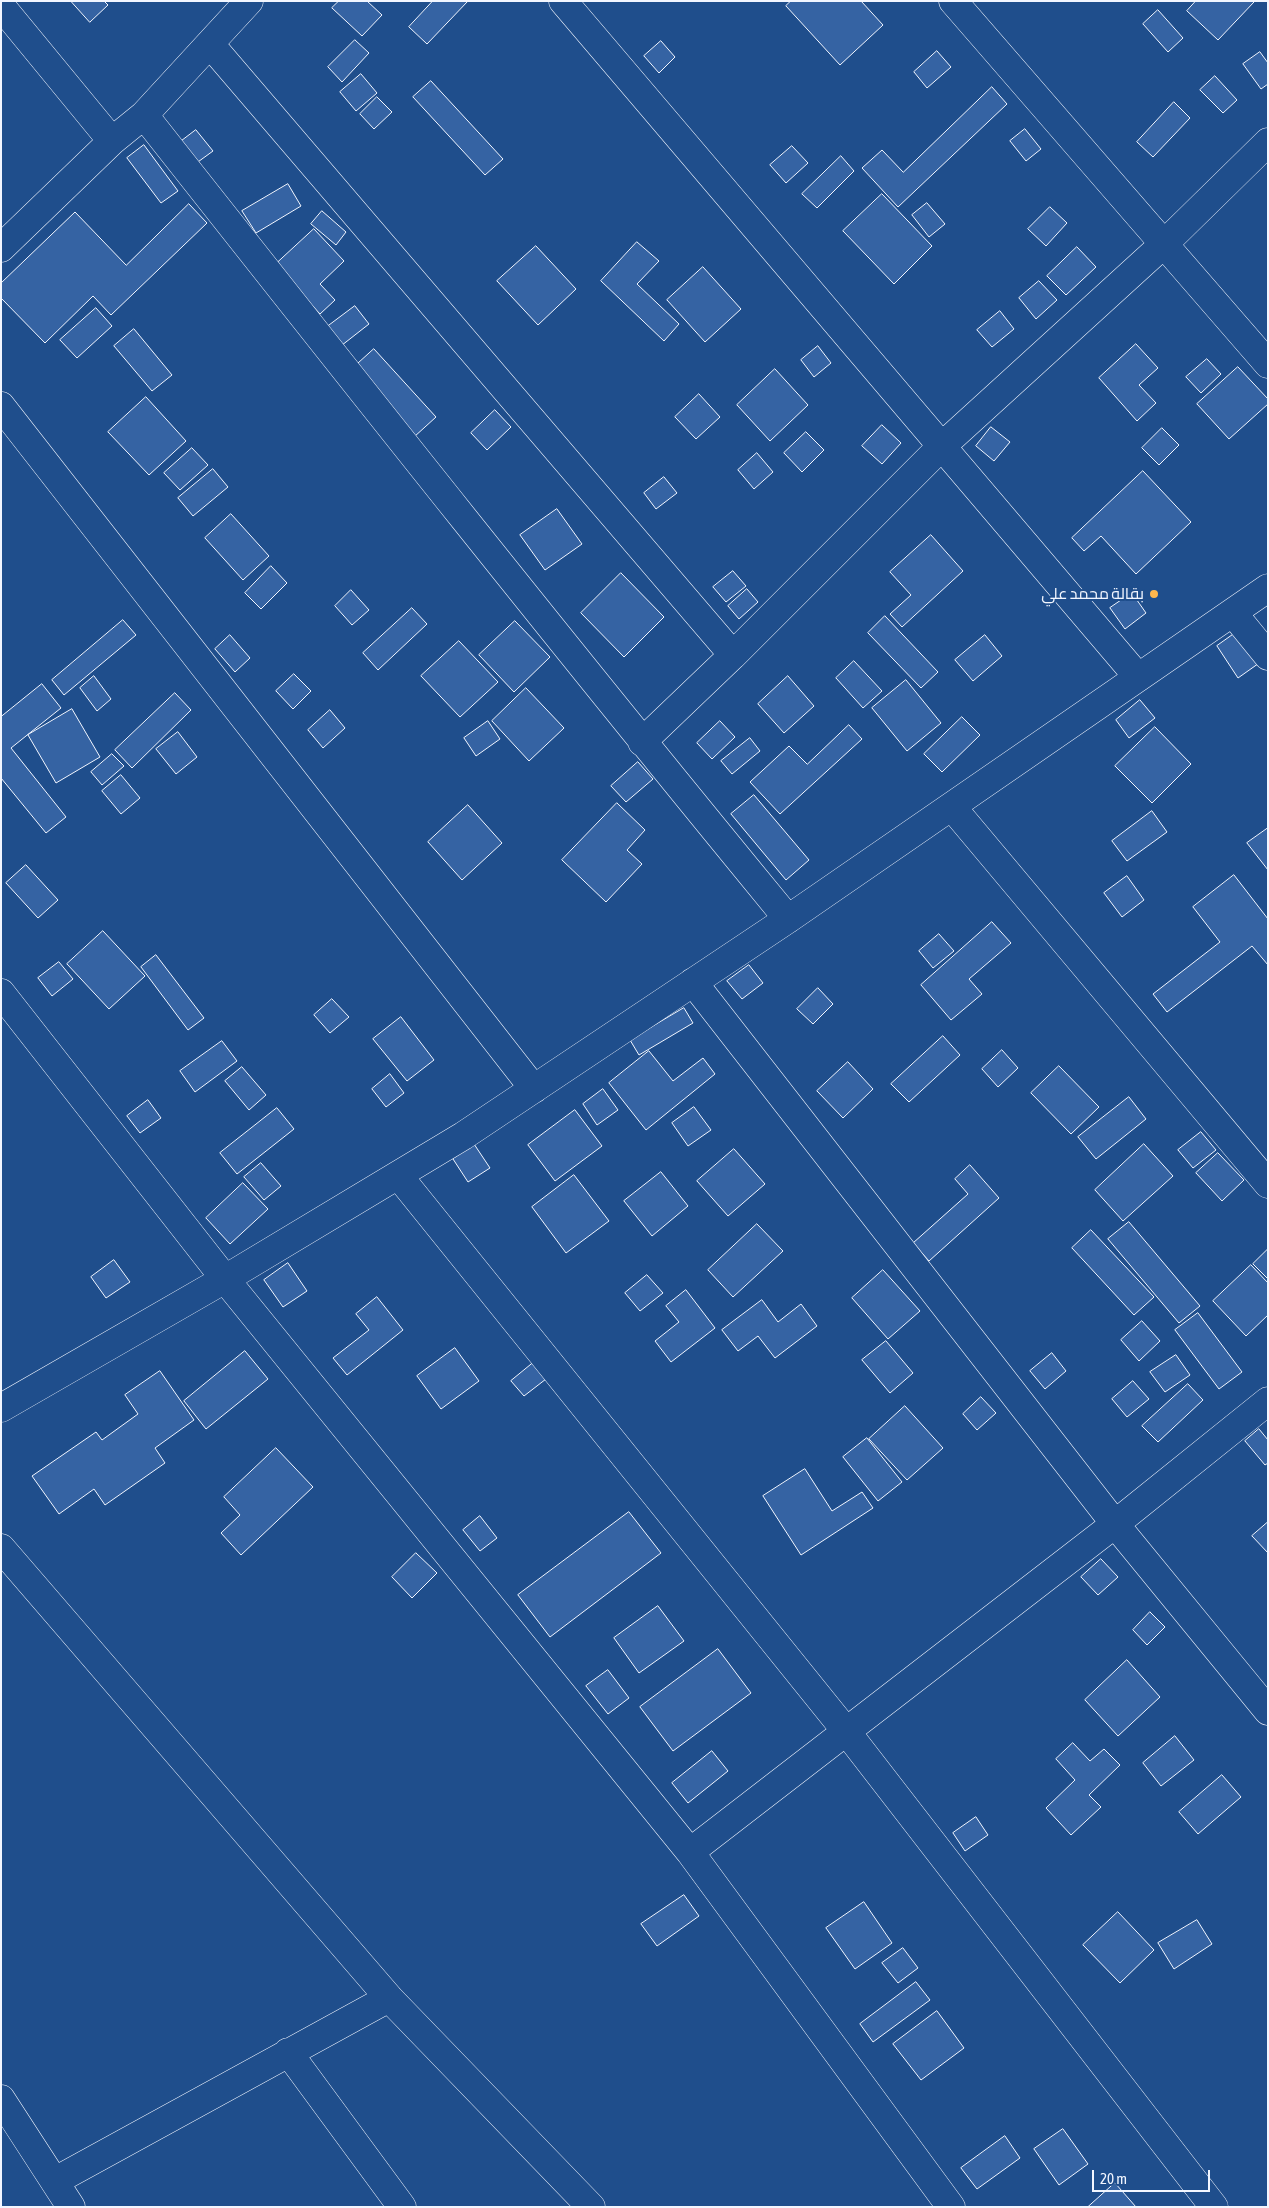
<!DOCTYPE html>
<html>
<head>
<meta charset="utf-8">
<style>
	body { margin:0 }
	#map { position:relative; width:1269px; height:2208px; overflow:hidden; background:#1f4e8c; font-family:"Asap Condensed",sans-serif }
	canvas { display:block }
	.frame { position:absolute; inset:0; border:2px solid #f2f6ff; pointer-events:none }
	.scale { position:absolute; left:1092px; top:2170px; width:118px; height:22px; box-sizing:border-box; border:2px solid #f2f6ff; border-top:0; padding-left:6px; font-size:15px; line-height:18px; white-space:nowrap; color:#f2f6ff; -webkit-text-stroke:4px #1f4e8c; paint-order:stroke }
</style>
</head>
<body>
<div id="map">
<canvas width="1269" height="2208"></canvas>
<div class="frame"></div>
<div class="scale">20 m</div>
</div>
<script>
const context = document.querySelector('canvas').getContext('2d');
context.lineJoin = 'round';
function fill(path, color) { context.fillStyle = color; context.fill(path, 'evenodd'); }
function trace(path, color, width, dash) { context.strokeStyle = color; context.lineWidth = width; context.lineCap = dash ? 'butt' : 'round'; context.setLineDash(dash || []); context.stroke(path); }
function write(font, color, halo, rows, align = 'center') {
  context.font = font + ' "Asap Condensed",Cairo,sans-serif'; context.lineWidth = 4; context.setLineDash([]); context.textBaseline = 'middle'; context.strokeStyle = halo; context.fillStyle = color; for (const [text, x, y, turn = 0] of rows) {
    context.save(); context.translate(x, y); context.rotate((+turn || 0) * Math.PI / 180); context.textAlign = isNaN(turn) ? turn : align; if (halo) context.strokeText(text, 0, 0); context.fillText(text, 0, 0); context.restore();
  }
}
const building = new Path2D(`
	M71,1H104L108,5L90,22Z
	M339,1H367L382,15L362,36L332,8Z
	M433,1H468L427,44L409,27Z
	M791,1H861L883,25L840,65L786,6Z
	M1196,1H1254V2L1218,40L1187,11Z
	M1158,10L1183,38L1168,52L1143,24Z
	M355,40L369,53L342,82L328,67Z
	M661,41L675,57L659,73L644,56Z
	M937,51L951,67L927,88L914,72Z
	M1260,52L1268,63V84L1261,89L1243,64Z
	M361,74L377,93L356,111L340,92Z
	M1215,76L1237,100L1223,113L1200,90Z
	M431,81L503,159L485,175L413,97Z
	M992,87L1007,104L898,207L862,168L882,150L903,172Z
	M377,97L392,112L374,129L360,114Z
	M1174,102L1190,118L1153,157L1137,142Z
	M1025,129L1041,149L1026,161L1010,141Z
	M196,130L213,151L191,167L175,146Z
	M144,145L178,191L161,203L127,158Z
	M792,146L808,163L786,183L770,165Z
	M841,156L854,171L817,208L802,194Z
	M288,184L301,206L256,233L242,211Z
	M882,194L932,246L894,284L843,231Z
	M927,203L945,224L929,237L912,215Z
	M189,204L207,223L111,315L93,296L45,343L1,298V283L75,212L126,265Z
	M1050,207L1067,223L1046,246L1028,229Z
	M322,211L346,232L336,245L311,224Z
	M314,229L344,261L320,284L335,300L320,314L275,265Z
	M637,242L659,261L637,284L679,324L664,341L601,281Z
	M536,246L576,289L538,325L497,281Z
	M1077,247L1096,267L1066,295L1047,276Z
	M703,267L741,309L705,342L667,300Z
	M1039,281L1057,300L1036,319L1019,298Z
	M355,306L369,324L337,349L323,330Z
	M96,308L112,326L77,358L60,340Z
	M1000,311L1014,329L992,347L977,330Z
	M134,329L172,375L152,391L114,346Z
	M1136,344L1158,368L1139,385L1156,403L1137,421L1099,378Z
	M818,346L831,363L814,377L801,360Z
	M374,349L436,417L414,437L352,369Z
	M1207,359L1221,374L1201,393L1186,377Z
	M1238,367L1268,399V404L1229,439L1197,404Z
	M775,369L808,405L770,441L737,405Z
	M699,394L720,417L696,439L675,417Z
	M146,397L186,441L149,475L108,432Z
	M495,410L511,427L487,450L471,433Z
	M882,425L901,443L882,464L862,446Z
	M991,427L1010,442L994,461L976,446Z
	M1162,428L1179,445L1159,465L1142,448Z
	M806,432L824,450L802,472L784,453Z
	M192,448L208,465L180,490L164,473Z
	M757,453L773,472L754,489L738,470Z
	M213,469L228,487L193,516L178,498Z
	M1143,471L1191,522L1136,574L1101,536L1084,551L1072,538Z
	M664,477L677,493L656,509L644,493Z
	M557,509L582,544L545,570L520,535Z
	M231,514L269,556L243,580L205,538Z
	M931,535L963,571L902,627L890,614L911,595L890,572Z
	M271,566L287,583L261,609L245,593Z
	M733,571L746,586L726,602L713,587Z
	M621,573L664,617L624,657L581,613Z
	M747,589L758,602L739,619L728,606Z
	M351,590L369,610L352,625L335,606Z
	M1132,593L1146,613L1125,629L1110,608Z
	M412,608L427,624L378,670L363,653Z
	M885,616L938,672L921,688L868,633Z
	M123,620L136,635L64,695L52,680Z
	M515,621L550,657L514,692L479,655Z
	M1241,629L1262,661L1238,678L1217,646Z
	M230,635L250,658L235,672L215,649Z
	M985,635L1002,656L973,681L955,660Z
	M459,641L498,682L460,717L421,676Z
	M854,661L882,691L863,708L836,678Z
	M294,674L311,691L293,709L276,691Z
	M94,676L111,699L97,711L80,688Z
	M788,676L814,706L784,733L758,704Z
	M906,680L941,723L907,751L872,708Z
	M42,684L61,708L11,748L66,817L46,833L1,778V717Z
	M526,688L564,728L529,761L492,721Z
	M175,693L191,710L132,768L115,750Z
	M1140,700L1155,718L1129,738L1116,720Z
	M72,709L100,757L56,783L28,735Z
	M330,710L345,728L323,748L308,730Z
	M962,717L980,735L942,772L924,754Z
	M488,721L500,739L476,756L464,738Z
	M720,721L735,737L712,759L697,743Z
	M849,725L862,739L780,814L750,782L789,746L807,764Z
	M1155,727L1191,764L1152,803L1115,766Z
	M178,732L197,757L176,774L156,749Z
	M750,738L760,751L732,774L721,761Z
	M112,754L124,766L102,785L91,772Z
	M638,762L653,779L626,802L611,786Z
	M121,775L140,798L121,814L102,791Z
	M754,795L809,860L786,880L731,814Z
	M617,803L645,830L627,850L642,864L606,902L562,860Z
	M468,805L502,843L462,880L428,842Z
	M1152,811L1167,832L1127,861L1112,841Z
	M1268,828V870L1247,843Z
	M26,865L58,900L38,918L6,883Z
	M1234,875L1268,919V965L1252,946L1167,1012L1153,994L1220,942L1193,907Z
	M1127,876L1144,900L1122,917L1104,893Z
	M992,922L1011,943L969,979L982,994L951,1020L921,985Z
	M103,931L145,976L109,1009L67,964Z
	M939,934L954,951L933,968L919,951Z
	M156,955L204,1018L188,1030L141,967Z
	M59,962L73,979L52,996L38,978Z
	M749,965L763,983L742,999L727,981Z
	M818,988L833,1004L813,1024L797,1009Z
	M332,999L349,1017L330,1033L314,1015Z
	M684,1008L693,1023L639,1055L630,1040Z
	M401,1017L434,1060L407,1081L373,1039Z
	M943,1036L960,1055L909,1102L891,1084Z
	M222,1041L237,1061L195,1092L180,1071Z
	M1002,1050L1018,1068L998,1087L982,1069Z
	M649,1051L673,1081L703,1058L715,1074L646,1130L609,1083Z
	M848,1062L873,1089L843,1118L817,1091Z
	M1059,1066L1099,1107L1071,1134L1031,1093Z
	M242,1067L266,1095L249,1110L225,1081Z
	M390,1074L404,1093L386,1107L372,1089Z
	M603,1089L618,1110L597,1125L583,1104Z
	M1129,1097L1146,1119L1096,1159L1078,1137Z
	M148,1100L161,1118L140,1133L127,1116Z
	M694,1107L711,1130L688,1146L672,1123Z
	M277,1108L294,1129L237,1174L220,1153Z
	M575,1110L602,1146L555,1181L528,1145Z
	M1201,1132L1216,1150L1193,1168L1178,1150Z
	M474,1144L490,1168L468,1182L453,1159Z
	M1144,1144L1173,1176L1123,1221L1095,1190Z
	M734,1149L765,1184L728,1216L697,1181Z
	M1218,1153L1244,1180L1222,1201L1196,1173Z
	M261,1163L281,1186L264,1200L244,1177Z
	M970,1165L999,1198L929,1261L913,1243L968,1194L955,1179Z
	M661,1172L688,1206L652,1236L624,1201Z
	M574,1175L609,1221L566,1253L532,1207Z
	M243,1183L268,1209L230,1244L206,1218Z
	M1129,1222L1200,1306L1179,1323L1108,1239Z
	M757,1224L783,1251L733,1297L708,1270Z
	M1091,1230L1154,1297L1134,1315L1072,1248Z
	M1268,1249V1279L1253,1264Z
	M114,1260L130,1282L106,1298L91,1277Z
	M288,1263L307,1291L283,1307L264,1280Z
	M1251,1265L1268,1283V1315L1246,1336L1213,1301Z
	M883,1270L920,1311L888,1339L852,1298Z
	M647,1275L663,1293L640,1311L625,1293Z
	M686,1290L715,1328L671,1362L655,1341L679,1322L666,1306Z
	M377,1297L403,1330L347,1375L333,1358L369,1330L356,1314Z
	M762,1300L778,1322L801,1304L817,1326L775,1358L758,1336L738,1351L722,1330Z
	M1198,1313L1242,1372L1219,1389L1175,1330Z
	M1142,1321L1160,1341L1139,1361L1121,1340Z
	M886,1341L913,1373L890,1393L862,1360Z
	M455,1348L479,1381L441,1409L417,1376Z
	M245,1351L268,1379L206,1429L184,1401Z
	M1052,1353L1066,1371L1045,1389L1030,1371Z
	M1176,1355L1190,1375L1165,1392L1150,1372Z
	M533,1363L546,1379L524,1396L511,1381Z
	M160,1371L194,1420L155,1448L165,1463L105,1505L94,1489L59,1514L32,1476L96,1432L102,1440L138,1414L125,1395Z
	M1133,1381L1149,1399L1127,1417L1112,1399Z
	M1188,1384L1203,1400L1158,1442L1142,1426Z
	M981,1397L996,1413L977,1430L963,1414Z
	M905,1406L943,1448L907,1480L869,1439Z
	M1259,1429L1268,1440V1463L1265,1465L1245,1441Z
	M867,1438L902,1482L878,1501L843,1457Z
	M276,1448L313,1487L241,1555L221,1533L240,1515L224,1497Z
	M805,1469L832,1511L862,1492L873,1508L801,1555L763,1496Z
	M629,1512L661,1553L550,1637L518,1595Z
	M480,1516L497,1538L480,1551L463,1530Z
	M1268,1522V1553L1252,1536Z
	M416,1553L437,1573L412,1598L392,1577Z
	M1101,1559L1118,1577L1098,1595L1081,1577Z
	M658,1606L684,1641L639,1673L614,1638Z
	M1150,1612L1165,1627L1147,1645L1133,1630Z
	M718,1649L751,1693L673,1751L640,1707Z
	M1127,1660L1160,1697L1118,1736L1085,1700Z
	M608,1670L629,1698L608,1714L586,1686Z
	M1175,1736L1194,1760L1161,1786L1143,1763Z
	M1073,1743L1090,1761L1104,1749L1120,1765L1089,1795L1101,1807L1071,1835L1046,1808L1075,1780L1056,1759Z
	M712,1751L728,1771L688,1803L672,1783Z
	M1222,1775L1241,1797L1198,1834L1179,1812Z
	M976,1817L988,1835L965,1851L953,1833Z
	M684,1895L699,1916L657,1946L641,1924Z
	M864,1902L892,1943L855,1969L826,1928Z
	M1118,1912L1154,1950L1120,1983L1083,1945Z
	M1197,1920L1212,1944L1174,1969L1158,1943Z
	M903,1948L918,1968L898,1983L882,1963Z
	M916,1982L930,2000L873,2042L860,2024Z
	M937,2011L964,2048L921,2080L893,2044Z
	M1063,2129L1088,2164L1059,2185L1034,2149Z
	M1005,2136L1020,2158L977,2189L961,2168Z
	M1115,2183L1136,2207H1088Z`);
fill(building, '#3563a3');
trace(building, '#f2f6ff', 1);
const street = new Path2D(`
	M563,1L1138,677
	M953,1L1268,364
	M1,6L112,141
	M210,44L733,655
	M144,115C357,385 570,654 788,919
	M1,248L112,141L144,115L249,1
	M1,406L534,1089
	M1233,613L1268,656
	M642,742L733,655L941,447L1165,243L1268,142
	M952,807L1268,1184
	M693,982L1115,1524L1268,1711
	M1,993L225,1279L690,1852L951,2207
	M398,1175L846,1731L1214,2207
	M1,1408L225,1279L463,1136L788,919L1268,588
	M1,1548L389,1998L591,2207
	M690,1852L1115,1524L1268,1401
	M288,2052L402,2207
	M1,2099L71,2207
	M55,2181L389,1998`);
trace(street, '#f2f6ff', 29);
trace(street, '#1f4e8c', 28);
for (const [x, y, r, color] of [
	[1154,594,5,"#ffb74d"]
]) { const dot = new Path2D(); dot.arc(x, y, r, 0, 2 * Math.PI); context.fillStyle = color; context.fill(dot); trace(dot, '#1f4e8c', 2); }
write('16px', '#f2f6ff', '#1f4e8c', [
	["بقالة محمد علي",1144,594]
], 'right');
</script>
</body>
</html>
